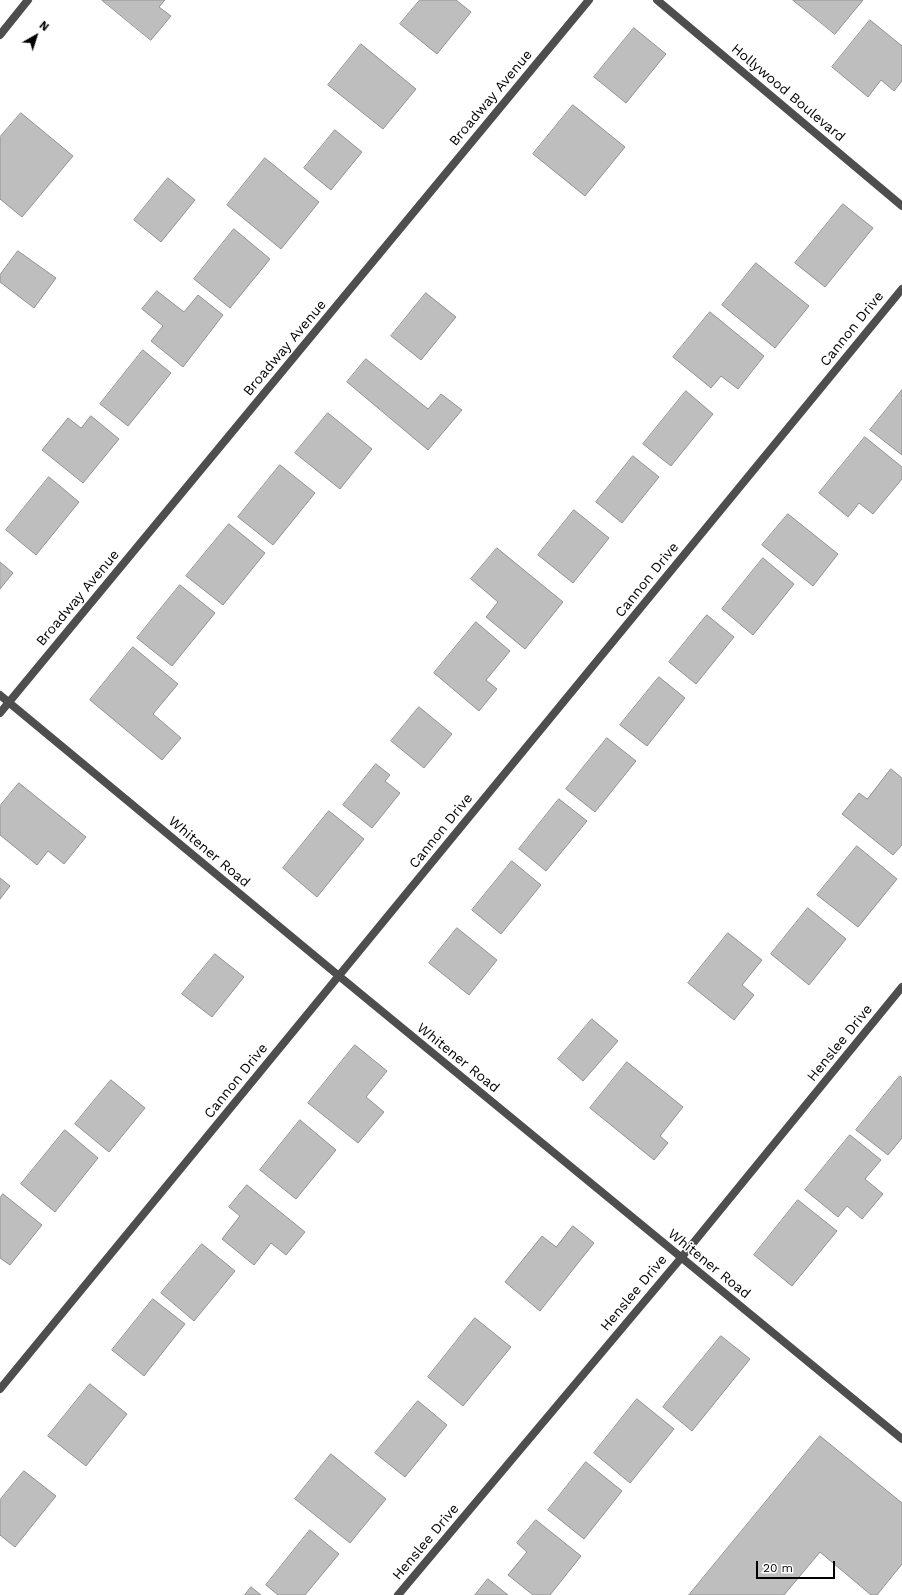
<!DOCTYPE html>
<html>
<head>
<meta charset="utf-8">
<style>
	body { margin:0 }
	#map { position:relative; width:902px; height:1595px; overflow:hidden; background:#fff; font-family:"Work Sans",sans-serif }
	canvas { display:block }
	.north { position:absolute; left:16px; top:16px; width:40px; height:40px; -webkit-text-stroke:3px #fff; paint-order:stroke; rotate:39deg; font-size:11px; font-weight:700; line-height:16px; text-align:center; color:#000 }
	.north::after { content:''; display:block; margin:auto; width:14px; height:18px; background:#000; clip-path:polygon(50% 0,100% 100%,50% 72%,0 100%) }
	.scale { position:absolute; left:756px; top:1561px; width:79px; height:18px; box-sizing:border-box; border:2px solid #000; border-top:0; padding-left:5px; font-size:12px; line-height:14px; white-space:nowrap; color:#000; -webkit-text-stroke:3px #fff; paint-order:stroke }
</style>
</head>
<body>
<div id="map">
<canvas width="902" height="1595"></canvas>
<div class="north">N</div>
<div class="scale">20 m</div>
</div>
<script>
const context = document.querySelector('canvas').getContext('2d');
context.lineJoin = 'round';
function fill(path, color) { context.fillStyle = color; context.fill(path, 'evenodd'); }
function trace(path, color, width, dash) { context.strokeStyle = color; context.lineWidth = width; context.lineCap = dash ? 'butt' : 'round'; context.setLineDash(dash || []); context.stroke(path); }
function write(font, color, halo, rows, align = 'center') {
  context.font = font + ' "Work Sans",sans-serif'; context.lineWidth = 3; context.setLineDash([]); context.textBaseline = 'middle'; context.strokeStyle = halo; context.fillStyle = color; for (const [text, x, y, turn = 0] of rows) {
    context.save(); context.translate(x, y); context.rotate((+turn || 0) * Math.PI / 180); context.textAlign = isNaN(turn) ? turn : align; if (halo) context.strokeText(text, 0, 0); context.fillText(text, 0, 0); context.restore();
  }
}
const building = new Path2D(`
	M102,0H165L159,7L171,16L151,40Z
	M420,0H456L471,12L437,54L400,24Z
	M793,0H863L835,34Z
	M870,20L902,46V81L894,91L881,80L868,97L832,67Z
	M634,28L666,54L626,103L594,77Z
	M361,44L416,89L383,129L328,85Z
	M573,105L625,147L585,196L533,154Z
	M21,113L73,156L22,217L0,199V137Z
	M335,130L362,152L331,190L304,168Z
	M265,158L319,202L281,249L227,205Z
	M168,178L195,200L161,242L134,220Z
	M843,204L873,228L825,287L795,263Z
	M234,229L270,259L230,308L194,279Z
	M18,251L56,278L34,308L0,282V275Z
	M756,263L809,306L775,348L722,305Z
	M157,291L184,312L198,295L223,315L183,367L151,341L163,326L142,309Z
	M426,293L456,317L421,360L391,336Z
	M710,312L764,356L738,389L721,376L711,388L673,357Z
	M143,350L171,373L128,426L100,404Z
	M366,359L428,409L441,394L462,410L428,450L347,382Z
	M902,390V455L870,430Z
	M686,391L713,414L671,466L643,444Z
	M328,413L372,449L340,489L295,453Z
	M91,416L119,439L83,483L42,450L68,418L81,428Z
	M865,437L902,467V479L873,514L859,503L848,517L819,493Z
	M633,456L659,477L622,523L596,502Z
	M280,465L315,493L273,545L238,517Z
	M49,477L79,502L36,555L6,530Z
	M574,510L609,538L573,583L538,555Z
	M788,514L838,554L813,586L762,545Z
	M229,524L265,553L223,605L186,576Z
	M497,548L563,602L525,649L486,617L498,602L471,579Z
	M763,558L794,584L753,635L722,609Z
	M0,562L13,573L0,589Z
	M180,585L215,613L172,666L137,638Z
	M707,615L734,637L696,684L669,662Z
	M476,622L510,651L486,680L497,689L479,711L434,673Z
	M133,647L178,684L153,714L181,738L162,760L90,700Z
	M659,677L685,698L647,746L620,725Z
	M419,707L452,734L424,768L391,741Z
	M607,738L636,761L595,812L566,789Z
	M376,764L390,775L385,781L400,793L372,828L343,805Z
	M891,769L902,778V845L893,855L842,814L859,793L867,799Z
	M19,783L86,837L64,864L48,851L37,865L0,835V806Z
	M559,799L587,821L546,871L519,849Z
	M329,811L364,839L317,897L283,868Z
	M857,846L897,879L858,927L817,895Z
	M512,861L541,885L501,934L472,910Z
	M0,878L10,886L0,899Z
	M808,908L846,939L809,985L771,954Z
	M457,928L497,960L469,995L429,963Z
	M728,933L762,960L742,985L754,995L734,1020L688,983Z
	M215,954L244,977L212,1017L182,994Z
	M592,1019L618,1041L583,1081L558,1059Z
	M355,1045L387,1071L366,1097L384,1112L358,1143L308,1103Z
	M627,1062L683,1107L660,1136L668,1143L654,1160L590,1108Z
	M900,1076L902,1078V1138L888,1155L856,1130Z
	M111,1080L145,1108L109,1152L75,1124Z
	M300,1120L336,1150L296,1199L260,1170Z
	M65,1130L98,1158L55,1212L21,1184Z
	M850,1135L881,1160L865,1179L883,1194L862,1219L847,1206L838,1217L805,1190Z
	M247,1185L305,1232L286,1255L271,1243L254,1265L222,1239L240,1216L229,1207Z
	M3,1194L42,1225L10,1265L0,1258V1198Z
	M798,1200L837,1231L792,1286L754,1255Z
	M573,1226L594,1243L540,1311L505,1282L542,1236L556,1247Z
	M202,1244L235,1271L194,1321L161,1293Z
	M153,1299L185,1324L144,1376L112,1350Z
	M475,1318L511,1347L463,1406L428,1377Z
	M721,1336L750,1359L692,1431L663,1407Z
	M90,1384L127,1414L86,1466L48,1436Z
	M637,1399L674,1429L630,1483L594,1453Z
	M418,1401L447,1425L405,1477L375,1453Z
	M820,1436L902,1503V1564L877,1595H871L820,1552L784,1595H689Z
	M331,1454L386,1499L350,1543L295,1499Z
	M586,1462L622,1491L584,1539L548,1510Z
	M24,1471L56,1496L15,1547L0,1535V1500Z
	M536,1520L581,1556L550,1595H533L508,1575L527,1552L517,1543Z
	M310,1530L339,1554L305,1595H278L266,1585Z
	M488,1579L508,1595H475Z
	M251,1587L261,1595H245Z`);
fill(building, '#bebebe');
trace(building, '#929292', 1);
trace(new Path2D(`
	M657,0L902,206
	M0,35L28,0
	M0,695L339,976L902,1439
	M0,713L589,0
	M0,1389L902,289
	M398,1595L681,1258L902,987`), '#4e4e4e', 8);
write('14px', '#000', '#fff', [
	["Hollywood Boulevard",788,93,40],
	["Broadway Avenue",491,98,-50],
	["Cannon Drive",852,329,-51],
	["Broadway Avenue",285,348,-50],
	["Cannon Drive",647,580,-51],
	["Broadway Avenue",78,598,-50],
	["Cannon Drive",441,831,-51],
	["Whitener Road",209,852,40],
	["Henslee Drive",840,1043,-51],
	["Whitener Road",458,1058,39],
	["Cannon Drive",236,1081,-51],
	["Whitener Road",709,1264,39],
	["Henslee Drive",634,1293,-50],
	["Henslee Drive",426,1542,-50]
]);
</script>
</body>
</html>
